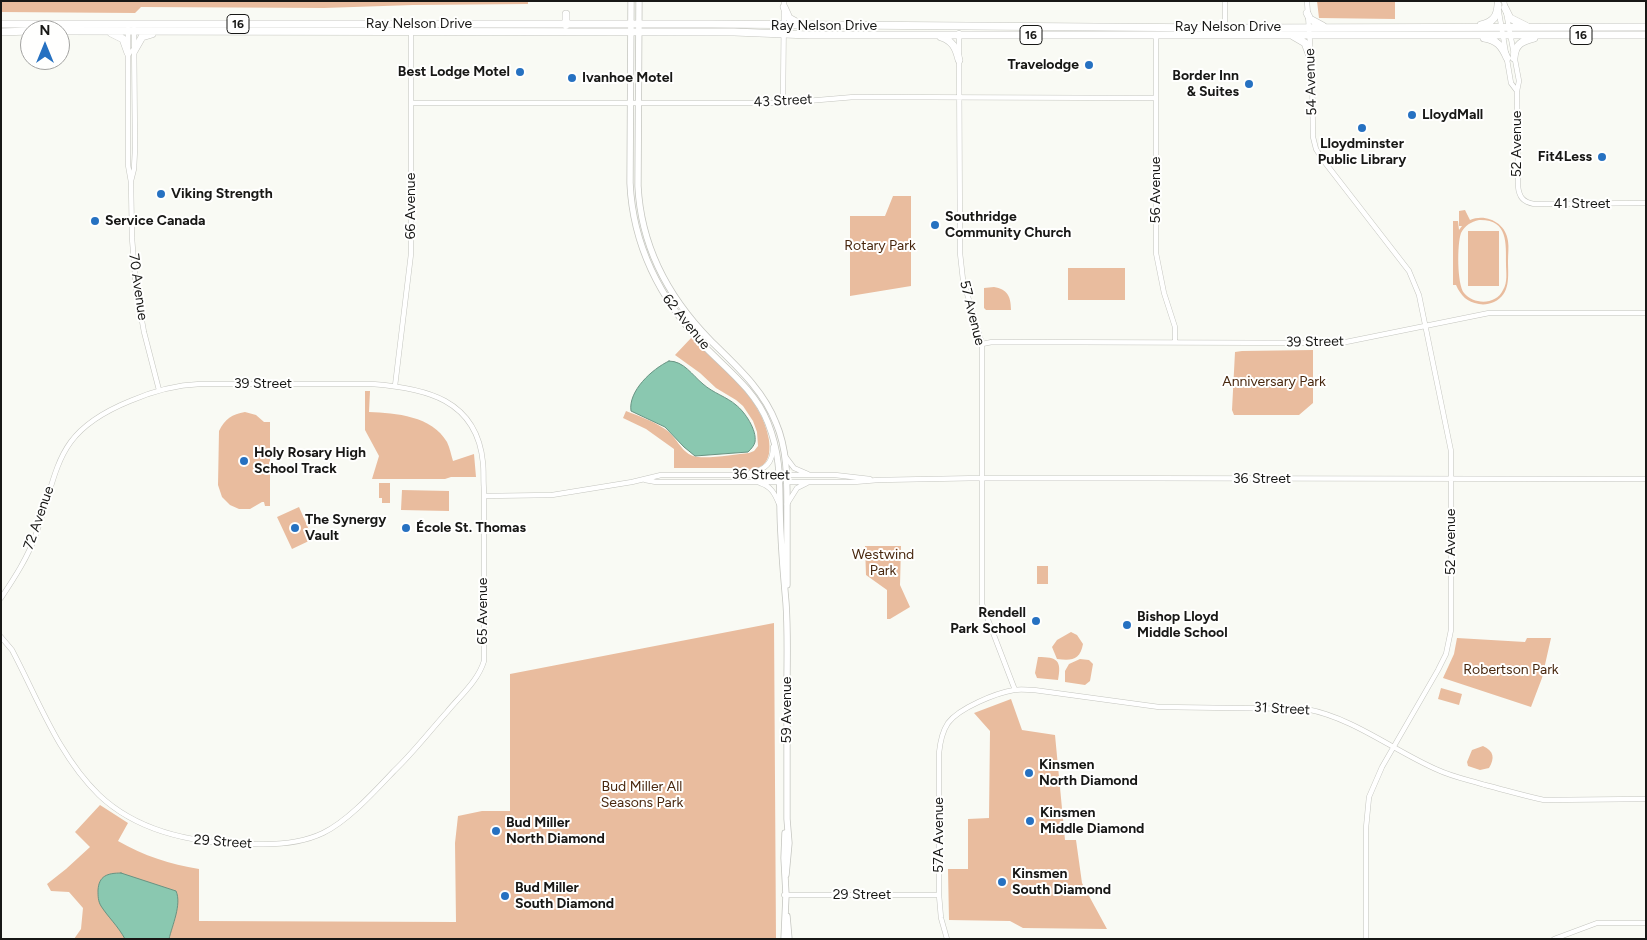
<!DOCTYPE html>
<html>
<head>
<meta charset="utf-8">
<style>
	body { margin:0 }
	#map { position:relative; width:1647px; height:940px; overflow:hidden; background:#f9faf4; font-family:Figtree,sans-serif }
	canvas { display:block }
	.frame { position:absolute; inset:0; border:2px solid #181816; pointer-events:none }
	.north { position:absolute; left:20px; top:20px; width:50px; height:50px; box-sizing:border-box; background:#fffffe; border:1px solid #a3a3a1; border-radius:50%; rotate:0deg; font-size:14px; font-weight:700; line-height:20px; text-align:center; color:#181816 }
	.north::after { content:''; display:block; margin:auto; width:18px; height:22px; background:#2671c1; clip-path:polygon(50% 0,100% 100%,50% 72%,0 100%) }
</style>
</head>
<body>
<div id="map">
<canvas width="1647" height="940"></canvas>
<div class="frame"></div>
<div class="north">N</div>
</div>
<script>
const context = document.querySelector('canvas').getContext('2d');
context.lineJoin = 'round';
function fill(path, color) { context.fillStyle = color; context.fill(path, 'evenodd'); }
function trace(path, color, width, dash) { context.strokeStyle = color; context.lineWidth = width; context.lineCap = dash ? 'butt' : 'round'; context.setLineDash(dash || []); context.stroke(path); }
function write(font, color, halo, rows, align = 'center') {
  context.font = font + ' Figtree,sans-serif'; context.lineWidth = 4; context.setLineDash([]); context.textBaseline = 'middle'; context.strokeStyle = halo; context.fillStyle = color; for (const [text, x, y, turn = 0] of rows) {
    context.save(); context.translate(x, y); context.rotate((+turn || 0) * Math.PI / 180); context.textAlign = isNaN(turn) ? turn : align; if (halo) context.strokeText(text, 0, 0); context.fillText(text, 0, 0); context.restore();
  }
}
fill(new Path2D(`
	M1,1H528V4L413,5L324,8L141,7L135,13L1,12Z
	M1317,1H1395V19L1319,18Z
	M893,196H911V286L850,296V216H885Z
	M1465,210L1470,220C1486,213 1506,223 1508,241C1509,247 1508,254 1508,261C1508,276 1511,294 1494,302C1489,304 1484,305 1479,304C1467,302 1461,296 1456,285H1453V221H1458L1459,230L1462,226H1459V211ZM1479,220C1508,219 1506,243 1506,264C1506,272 1508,282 1503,290C1496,305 1474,305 1464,293C1457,284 1457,244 1461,233C1465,225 1471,222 1479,220Z
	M1468,231H1499V286H1468Z
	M1068,268H1125V300H1068Z
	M994,287C1007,289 1011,296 1011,310H986L984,308V288Z
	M692,337C720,368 762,396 769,440C770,449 770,459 763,465C756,470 748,471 741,468H674V449L646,429L623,418L626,411C639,416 653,421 665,429C676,436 681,452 693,456C704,460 736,454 749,453L754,451L758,446L757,432L753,421L743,406L736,400L716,388L700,373L675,355Z
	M1313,350V403L1299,415H1234L1232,410L1235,352L1242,351Z
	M365,391H370L369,412C396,413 432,416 447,442C450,448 451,455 453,461L474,454L476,477H451L445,479H372L379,456L365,430Z
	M245,412L256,415L264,422H270V506H265L264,502H262L250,509H239L230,505L222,497L218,485L219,431C225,419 232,414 245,412Z
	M379,483H390V503H382V498H379Z
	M402,490L449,491V511L401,510Z
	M299,507L313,539L292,549L277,517Z
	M865,546H901L900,585L910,607L890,619H887V590L866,575Z
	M1037,566H1048V584H1037Z
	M774,623L776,939H74L81,929L83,908L69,892L51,891L47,884L66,869L90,847L75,832L100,805L128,823L118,841C144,856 170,864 199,869V921L456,922L455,843L458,816L482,811H510V674Z
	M1071,632L1077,635L1083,644C1080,660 1072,661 1057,659L1052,647L1057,640Z
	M1457,638L1525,642L1527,638H1551L1542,678L1531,707L1443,678L1454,654Z
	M1038,657C1057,657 1062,660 1058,680L1037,678L1035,673Z
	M1080,659L1089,660L1093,664L1090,681L1085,685L1065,682V671L1069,664Z
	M1441,688L1462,694L1459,705L1438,699Z
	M1011,699L1022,730L1055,735L1065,840H1076L1082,883L1107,929L1023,928L1010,921L949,920L948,869H968V819L989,818L990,731L974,713Z
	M1483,746C1494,751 1495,758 1489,768L1480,770L1468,766L1467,762L1472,750Z`), '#e9bc9e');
const water = new Path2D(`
	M669,361C684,361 692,375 703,384C713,393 727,397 736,405C745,412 757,430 755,442C754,446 751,449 748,452L695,456L684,447L665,427L631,411C628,391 652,369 669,361Z
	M121,873L176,891C182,904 172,926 169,939H125C118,926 108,917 101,906C98,901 98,896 98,890C99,876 107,873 121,873Z`);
fill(water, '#8ac8b0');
trace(water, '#689382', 1);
const minor = new Path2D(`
	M1225,1V30
	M1307,1L1312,72L1313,137L1316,149L1323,160L1409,271L1419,295L1451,451V630L1446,654L1438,670L1382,767L1369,797L1366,828V939
	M1497,1L1511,83L1517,91
	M1504,1L1519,81L1517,91L1518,186C1519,197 1523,202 1534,204L1646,203
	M128,29V165L131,182L132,238L136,288L144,332L159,390
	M959,33L960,253L963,280L982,344V604L1015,690
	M1156,35V253L1164,293L1175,327V342
	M411,103H783L854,97L1156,98
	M783,103L784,1
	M131,181L134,169L135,149L134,29
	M982,344L992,342L1341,343L1489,313H1646
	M395,386L411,254V31
	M785,456L794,468L808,474
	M750,473C765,470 773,463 773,447
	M786,475H835L870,479
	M645,480L656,482H780
	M786,482H854L878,480L982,478L1646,479
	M760,483C771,486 775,494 779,504
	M484,496L552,495L632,482L661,475H780
	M787,504L797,488L807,483
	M1,598C15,577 28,557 36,534C60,466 54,432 130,401C153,391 175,385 200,384H372C425,388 477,399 483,463C484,472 483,481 484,490V661C478,681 460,696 447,712C429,732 413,753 394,771C375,791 348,821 323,833C302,843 276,845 253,844C198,844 140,834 99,795C58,755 38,699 12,650L1,637
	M784,895H939
	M947,939L941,918L939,895V753C940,743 942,732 948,723C959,708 996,693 1014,690C1021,689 1028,690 1034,690L1159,707L1306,709C1354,718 1394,751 1438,770C1453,777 1469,780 1485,785C1505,790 1525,796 1544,800L1646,799
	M1554,939L1597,923H1646`);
const major = new Path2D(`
	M631,1L630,183C633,248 661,301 706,348C729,371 756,392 768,423C784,464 778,493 781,535C782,558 784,580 786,603C788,631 787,659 787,686C787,731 787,775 787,819L789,843L786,875
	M639,1L638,186C641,246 668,297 710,340C735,365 763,389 776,423C788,451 787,482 787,512C787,537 787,561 787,585
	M787,916L789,939
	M784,939L786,895L784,858L785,833`);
const highway = new Path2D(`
	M784,7L789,18L800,24
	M1505,8L1510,18L1526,26
	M1307,13L1310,19L1323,26
	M1,24H712L1225,28L1646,27
	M566,25V14
	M1481,25C1493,22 1497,17 1498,5
	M60,31L734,32L809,35H1646
	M1,32L30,31
	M111,33L123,39L128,53
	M1293,36L1305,43L1311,59
	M941,37C953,41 956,48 959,60
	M1484,38C1497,40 1502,46 1507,58
	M134,51L142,37L152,34
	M1514,58C1515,44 1522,41 1534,38`);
trace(minor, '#c4c5bf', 5.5);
trace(major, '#c4c5bf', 7);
trace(highway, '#c4c5bf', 8);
trace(minor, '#fff', 4.5);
trace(major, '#fff', 5.5);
trace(highway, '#fff', 7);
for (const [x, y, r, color] of [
	[1089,65,5,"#2671c1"],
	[520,72,5,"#2671c1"],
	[572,78,5,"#2671c1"],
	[1249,84,5,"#2671c1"],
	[1412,115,5,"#2671c1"],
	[1362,128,5,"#2671c1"],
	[1602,157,5,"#2671c1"],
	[161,194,5,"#2671c1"],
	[95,221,5,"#2671c1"],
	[935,225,5,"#2671c1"],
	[244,461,5,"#2671c1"],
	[295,528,5,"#2671c1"],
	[406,528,5,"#2671c1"],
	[1036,621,5,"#2671c1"],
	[1127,625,5,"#2671c1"],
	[1029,773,5,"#2671c1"],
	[1030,821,5,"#2671c1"],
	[496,831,5,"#2671c1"],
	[1002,882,5,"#2671c1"],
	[505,896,5,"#2671c1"]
]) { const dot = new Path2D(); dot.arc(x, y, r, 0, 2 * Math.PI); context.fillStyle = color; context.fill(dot); trace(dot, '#fffffe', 2); }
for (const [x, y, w] of [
	[238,24,22],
	[1031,35,22],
	[1581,35,22]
]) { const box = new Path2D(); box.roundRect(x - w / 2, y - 9.5, w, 19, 4); context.fillStyle = '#fffffe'; context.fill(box); trace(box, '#181816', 1); }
write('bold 12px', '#181816', null, [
	["16",238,24],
	["16",1031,35],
	["16",1581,35]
]);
write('14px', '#181816', '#fffffe', [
	["Ray Nelson Drive",419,24],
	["Ray Nelson Drive",824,26],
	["Ray Nelson Drive",1228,27],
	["54 Avenue",1311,82,-92],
	["43 Street",783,101,-3],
	["52 Avenue",1517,144,-90],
	["56 Avenue",1156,190,-90],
	["41 Street",1582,204],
	["66 Avenue",411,206,-90],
	["70 Avenue",138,287,82],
	["57 Avenue",972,313,76],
	["62 Avenue",686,322,51],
	["39 Street",1315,342,-1],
	["39 Street",263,384],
	["36 Street",761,475,1],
	["36 Street",1262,479],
	["72 Avenue",39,518,-71],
	["52 Avenue",1451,542,-90],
	["65 Avenue",483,611,-90],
	["31 Street",1282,709,3],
	["59 Avenue",787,710,-90],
	["57A Avenue",939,835,-90],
	["29 Street",223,842,4],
	["29 Street",862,895]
]);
write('bold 14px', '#181816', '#fffffe', [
	["Travelodge",1079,65,"right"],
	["Best Lodge Motel",510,72,"right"],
	["Border Inn",1239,76,"right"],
	["& Suites",1239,92,"right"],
	["Ivanhoe Motel",582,78],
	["LloydMall",1422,115],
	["Lloydminster",1362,144,"center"],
	["Public Library",1362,160,"center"],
	["Fit4Less",1592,157,"right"],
	["Viking Strength",171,194],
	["Southridge",945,217],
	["Community Church",945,233],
	["Service Canada",105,221],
	["Holy Rosary High",254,453],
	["School Track",254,469],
	["The Synergy",305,520],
	["Vault",305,536],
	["École St. Thomas",416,528],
	["Rendell",1026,613,"right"],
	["Park School",1026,629,"right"],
	["Bishop Lloyd",1137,617],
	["Middle School",1137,633],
	["Kinsmen",1039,765],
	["North Diamond",1039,781],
	["Kinsmen",1040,813],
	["Middle Diamond",1040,829],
	["Bud Miller",506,823],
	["North Diamond",506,839],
	["Kinsmen",1012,874],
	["South Diamond",1012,890],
	["Bud Miller",515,888],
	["South Diamond",515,904]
], 'left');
write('14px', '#48270e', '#fffffe', [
	["Rotary Park",880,246],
	["Anniversary Park",1274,382],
	["Westwind",883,555],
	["Park",883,571],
	["Robertson Park",1511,670],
	["Bud Miller All",642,787],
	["Seasons Park",642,803]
]);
</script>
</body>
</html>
